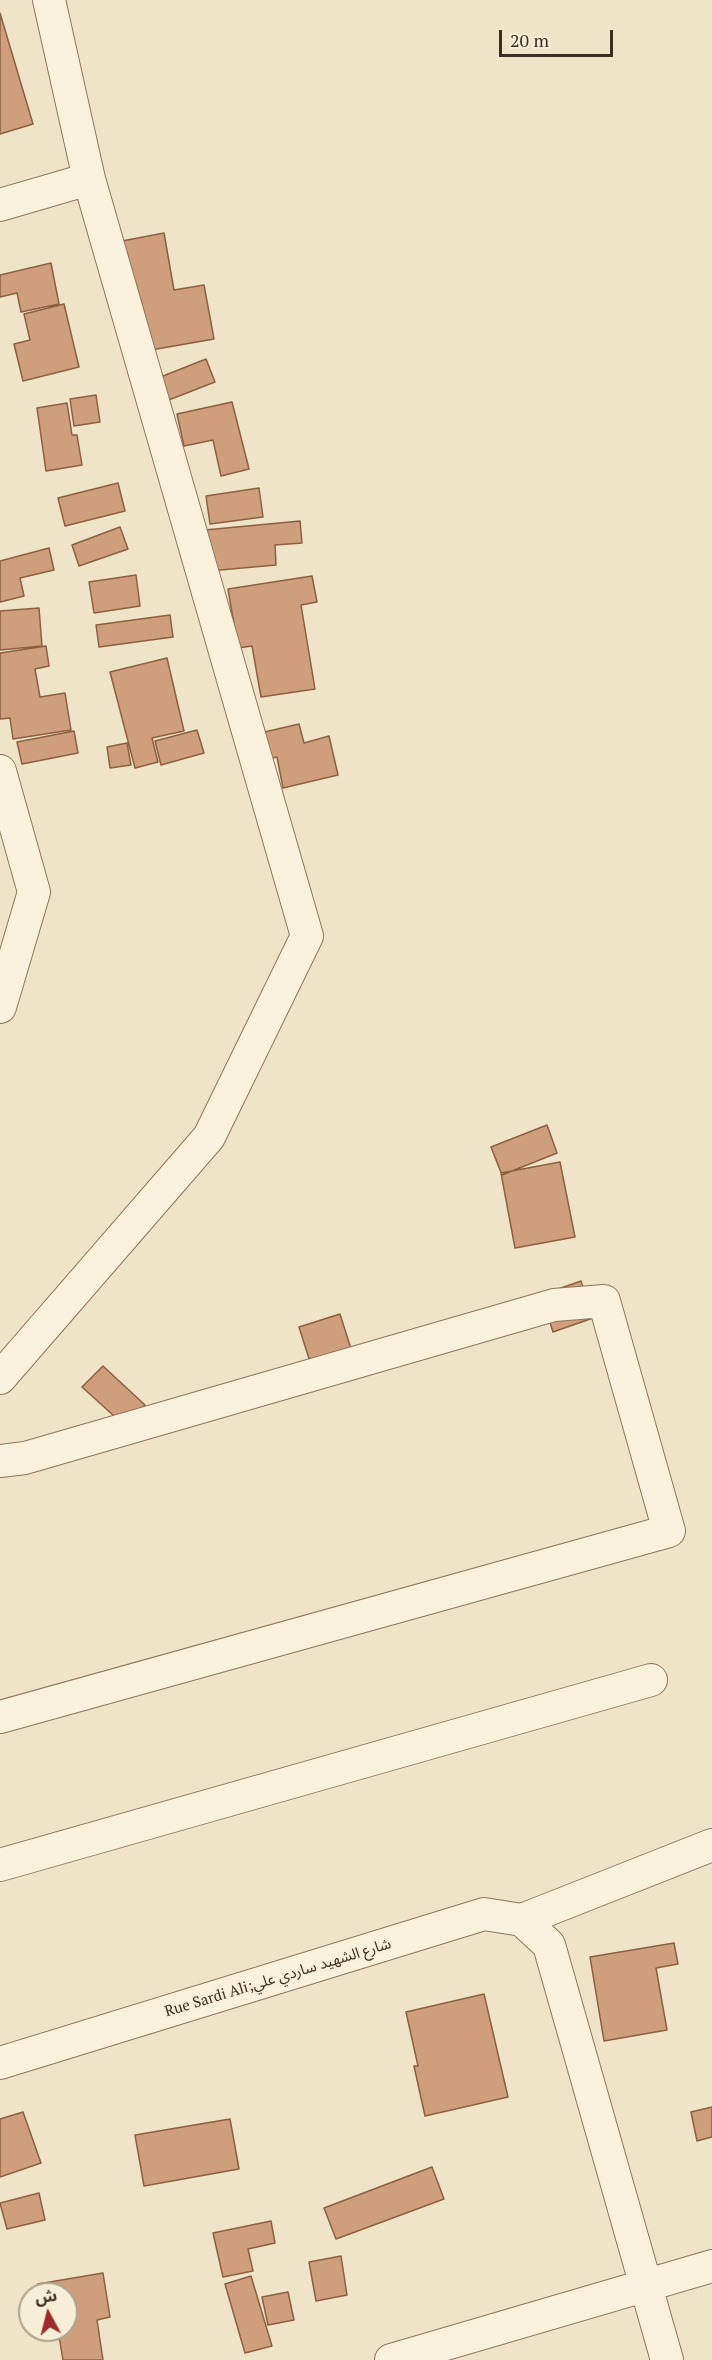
<!DOCTYPE html>
<html>
<head>
<meta charset="utf-8">
<style>
	body { margin:0 }
	#map { position:relative; width:712px; height:2360px; overflow:hidden; background:#f0e4c8; font-family:"PT Serif","Noto Sans Arabic",serif }
	canvas { display:block }
	.north { position:absolute; left:18px; top:2282px; width:60px; height:60px; box-sizing:border-box; background:#f7eed8; border:2px solid #ada18e; border-radius:50%; rotate:353deg; font-size:16px; font-weight:700; line-height:24px; text-align:center; color:#3d2e20 }
	.north::after { content:''; display:block; margin:auto; width:21px; height:27px; background:#9e2a2b; clip-path:polygon(50% 0,100% 100%,50% 72%,0 100%) }
	.scale { position:absolute; left:499px; top:30px; width:114px; height:27px; box-sizing:border-box; border:3px solid #3d2e20; border-top:0; padding-left:8px; font-size:18px; line-height:21px; white-space:nowrap; color:#3d2e20; -webkit-text-stroke:4px #f7eed8; paint-order:stroke }
</style>
</head>
<body>
<div id="map">
<canvas width="712" height="2360"></canvas>
<div class="north">ش</div>
<div class="scale">20 m</div>
</div>
<script>
const context = document.querySelector('canvas').getContext('2d');
context.lineJoin = 'round';
function fill(path, color) { context.fillStyle = color; context.fill(path, 'evenodd'); }
function trace(path, color, width, dash) { context.strokeStyle = color; context.lineWidth = width; context.lineCap = dash ? 'butt' : 'round'; context.setLineDash(dash || []); context.stroke(path); }
function write(font, color, halo, rows, align = 'center') {
  context.font = font + ' "PT Serif","Noto Sans Arabic",serif'; context.lineWidth = 4.5; context.setLineDash([]); context.textBaseline = 'middle'; context.strokeStyle = halo; context.fillStyle = color; for (const [text, x, y, turn = 0] of rows) {
    context.save(); context.translate(x, y); context.rotate((+turn || 0) * Math.PI / 180); context.textAlign = isNaN(turn) ? turn : align; if (halo) context.strokeText(text, 0, 0); context.fillText(text, 0, 0); context.restore();
  }
}
const building = new Path2D(`
	M0,13L33,124L0,134Z
	M164,233L174,290L204,285L214,339L151,350L141,300L133,302L122,241Z
	M51,263L59,304L21,312L17,293L0,297V275Z
	M64,304L79,367L23,381L14,344L30,340L24,314Z
	M206,359L215,382L166,401L158,378Z
	M96,395L100,422L74,426L70,399Z
	M232,402L249,469L221,476L213,440L184,446L177,414Z
	M67,403L72,435H77L82,465L46,471L37,408Z
	M118,483L125,511L65,526L58,498Z
	M259,488L263,517L210,524L206,496Z
	M300,521L302,543L275,545L276,565L209,571L205,530Z
	M120,527L128,549L79,566L72,545Z
	M49,548L54,570L20,578L24,596L0,602V561Z
	M136,575L140,606L94,613L89,582Z
	M312,576L317,602L301,605L315,689L261,697L252,646L238,648L228,589Z
	M39,608L42,646L0,650V611Z
	M170,615L173,637L99,647L96,625Z
	M46,646L49,666L35,669L40,697L65,693L71,730L13,739L10,718L0,719V653Z
	M167,658L184,731L152,738L158,762L135,768L110,672Z
	M299,724L304,743L329,736L338,775L283,788L277,757L263,760L256,734Z
	M197,730L204,753L161,765L155,741Z
	M74,731L78,753L22,764L17,742Z
	M127,743L131,765L110,768L107,747Z
	M547,1125L557,1153L502,1175L491,1147Z
	M560,1162L575,1237L515,1248L501,1173Z
	M581,1281L593,1318L553,1332L541,1295Z
	M340,1314L352,1352L311,1365L299,1327Z
	M103,1366L145,1405L125,1426L82,1387Z
	M674,1943L678,1964L656,1968L667,2030L604,2041L590,1957Z
	M484,1994L508,2097L425,2116L414,2066H418L406,2012Z
	M712,2107V2137L697,2141L691,2112Z
	M23,2112L41,2163L0,2177V2119Z
	M230,2119L239,2169L144,2186L135,2135Z
	M432,2167L444,2199L336,2239L324,2208Z
	M39,2193L45,2220L7,2229L0,2203Z
	M271,2221L275,2243L248,2249L253,2271L223,2277L213,2233Z
	M341,2256L347,2295L316,2301L309,2262Z
	M103,2273L110,2317L97,2320L103,2360H63L58,2330H66V2294H39L38,2284Z
	M251,2276L272,2346L245,2353L225,2284Z
	M288,2292L294,2320L268,2325L262,2297Z`);
fill(building, '#cf9f7d');
trace(building, '#8d5f41', 1.5);
const street = new Path2D(`
	M0,205L89,179
	M0,771L34,892L0,1007
	M0,1378L209,1137L307,936L89,179L49,0
	M0,1461L25,1458L554,1305L604,1301L669,1531L0,1717
	M0,1865L651,1680
	M522,1920L712,1845
	M0,2063L484,1914L522,1920L549,1945L667,2360
	M391,2360L712,2266`);
trace(street, '#8d765c', 34);
trace(street, '#faf1dc', 32);
write('15px', '#3d2e20', '#f7eed8', [
	["Rue Sardi Ali;شارع الشهيد ساردي علي",278,1978,-17]
]);
</script>
</body>
</html>
